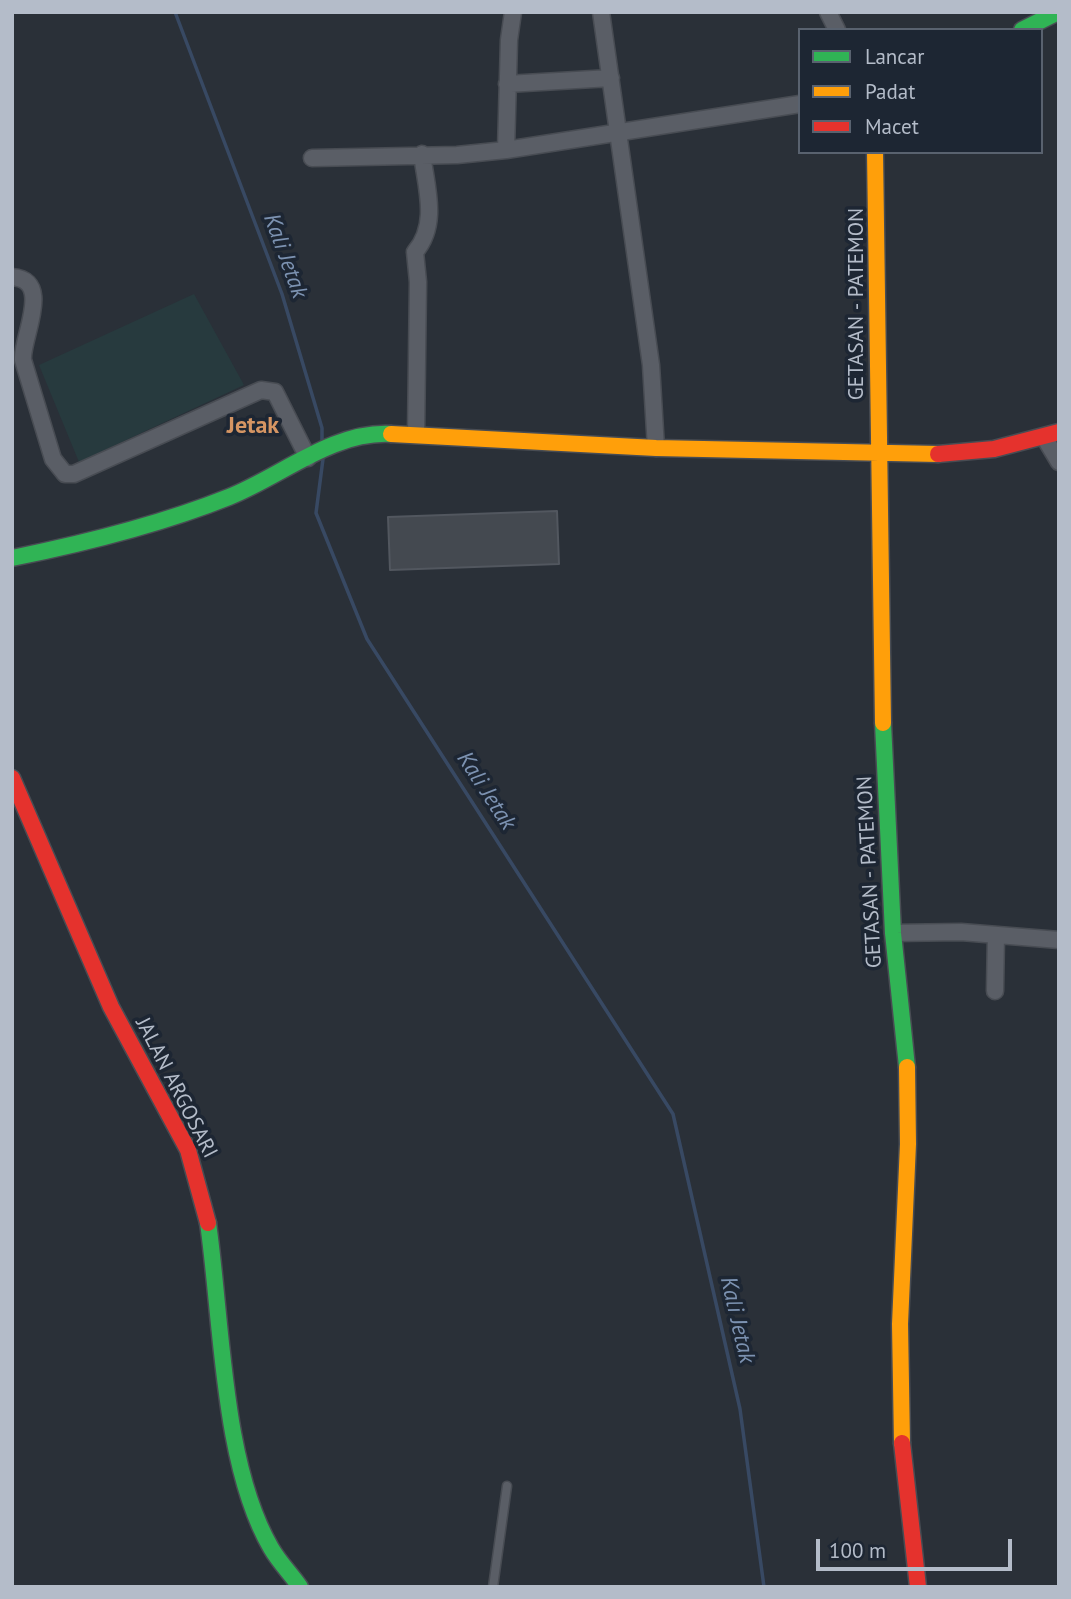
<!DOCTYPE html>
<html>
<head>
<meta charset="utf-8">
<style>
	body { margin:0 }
	#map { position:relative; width:1071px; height:1599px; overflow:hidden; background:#2a3038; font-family:"PT Sans",sans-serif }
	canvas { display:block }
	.frame { position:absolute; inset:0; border:14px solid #b4bcc9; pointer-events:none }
	.legend { position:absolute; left:798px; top:28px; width:245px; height:126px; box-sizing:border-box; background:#1d2633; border:2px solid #59626f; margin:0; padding:9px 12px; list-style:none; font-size:21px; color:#b4bcc9 }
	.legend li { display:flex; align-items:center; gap:14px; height:35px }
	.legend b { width:35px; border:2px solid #59626f }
	.scale { position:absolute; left:816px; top:1539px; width:196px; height:32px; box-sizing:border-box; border:4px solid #b4bcc9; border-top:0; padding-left:9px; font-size:21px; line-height:24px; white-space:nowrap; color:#b4bcc9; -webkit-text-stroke:5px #1d2633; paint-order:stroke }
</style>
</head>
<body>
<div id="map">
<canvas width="1071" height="1599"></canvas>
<div class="frame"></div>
<ul class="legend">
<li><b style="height:9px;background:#30b455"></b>Lancar</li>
<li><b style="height:9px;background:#ff9f0a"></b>Padat</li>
<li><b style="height:9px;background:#e5322d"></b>Macet</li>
</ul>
<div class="scale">100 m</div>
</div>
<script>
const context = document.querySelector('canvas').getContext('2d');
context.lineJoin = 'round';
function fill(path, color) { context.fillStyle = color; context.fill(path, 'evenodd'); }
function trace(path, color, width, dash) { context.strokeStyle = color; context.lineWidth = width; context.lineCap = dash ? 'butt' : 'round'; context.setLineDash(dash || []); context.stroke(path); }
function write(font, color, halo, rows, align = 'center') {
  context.font = font + ' "PT Sans",sans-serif'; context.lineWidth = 7; context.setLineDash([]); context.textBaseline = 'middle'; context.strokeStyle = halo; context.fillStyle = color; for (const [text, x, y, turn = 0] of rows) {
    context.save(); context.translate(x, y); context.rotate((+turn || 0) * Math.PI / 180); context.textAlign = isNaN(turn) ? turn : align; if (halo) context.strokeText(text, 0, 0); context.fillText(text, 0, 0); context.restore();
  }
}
fill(new Path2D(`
	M194,294L244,385L79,462L39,365Z`), '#273a3e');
trace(new Path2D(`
	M175,12L282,294L322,428V441
	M323,459L316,513L367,639L673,1114L740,1409L764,1587`), '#384963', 3.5);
const building = new Path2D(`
	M557,511L559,564L390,570L388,517Z`);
fill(building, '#444950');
trace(building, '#52575f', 2);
const lane = new Path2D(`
	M493,1587L507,1486`);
const street = new Path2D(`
	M601,12L651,365L656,448
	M828,12L837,30
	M507,84L611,78
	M506,150L509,40L513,12
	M312,158L457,155L506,150L800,104
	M12,277C54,280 21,338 23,360L53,459L65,474H74L261,390L275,392L308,458
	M416,435L418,282L415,252C439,224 426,187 422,154
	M1044,437L1059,462
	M893,933L961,932L1059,940
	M995,991L996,935`);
const fast = new Path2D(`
	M1022,30L1058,12
	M12,558C86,543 159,525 229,497C282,476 332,431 391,434
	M883,723L893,933L907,1067
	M208,1223C222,1320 222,1464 271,1548C279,1562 291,1574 300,1587`);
const slow = new Path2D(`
	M875,152L883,723
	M391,434L656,448L938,454
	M902,1443L900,1324L908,1144L907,1067`);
const jam = new Path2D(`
	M938,454L994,449L1059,432
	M12,778L111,1007L188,1150L208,1223
	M902,1443L918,1587`);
trace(lane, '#484c53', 11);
trace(street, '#484c53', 19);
trace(fast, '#484c53', 19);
trace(slow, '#484c53', 19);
trace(jam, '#484c53', 19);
trace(lane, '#5a5e66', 8);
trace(street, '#5a5e66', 16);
trace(fast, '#30b455', 16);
trace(slow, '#ff9f0a', 16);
trace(jam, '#e5322d', 16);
write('21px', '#b4bcc9', '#1d2633', [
	["GETASAN - PATEMON",857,304,-90],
	["GETASAN - PATEMON",870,872,-93],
	["JALAN ARGOSARI",176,1088,63]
]);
write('italic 23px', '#7c92b1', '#1d2633', [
	["Kali Jetak",285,256,70],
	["Kali Jetak",486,791,57],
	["Kali Jetak",737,1320,77]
]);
write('bold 24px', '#d59563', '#1d2633', [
	["Jetak",253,426]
]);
</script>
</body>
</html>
